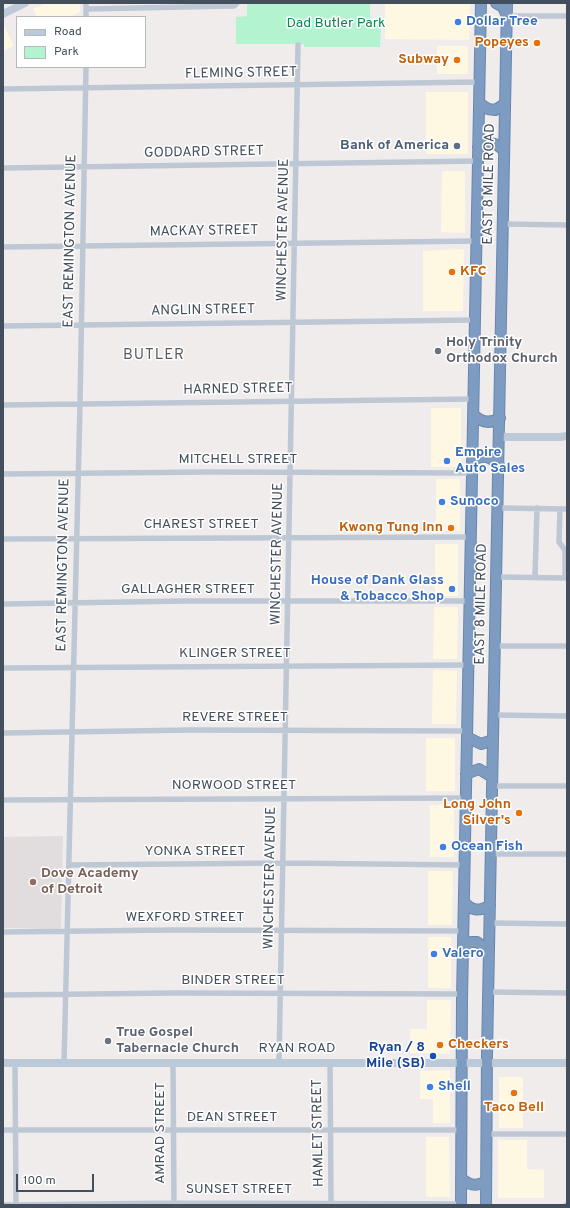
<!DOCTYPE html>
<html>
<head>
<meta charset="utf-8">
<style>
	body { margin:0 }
	#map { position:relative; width:570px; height:1208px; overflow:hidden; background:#f0ecec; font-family:Overpass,sans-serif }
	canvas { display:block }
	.frame { position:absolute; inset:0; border:4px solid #434f5c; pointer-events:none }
	.legend { position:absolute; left:16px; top:16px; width:130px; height:52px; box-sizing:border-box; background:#fff; border:1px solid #b4b9be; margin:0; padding:5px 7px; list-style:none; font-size:12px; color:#434f5c }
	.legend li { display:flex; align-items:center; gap:8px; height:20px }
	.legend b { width:20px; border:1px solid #b4b9be }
	.scale { position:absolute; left:16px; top:1174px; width:78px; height:18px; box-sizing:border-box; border:2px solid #434f5c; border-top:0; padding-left:5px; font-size:12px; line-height:14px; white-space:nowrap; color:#434f5c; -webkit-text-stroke:3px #fff; paint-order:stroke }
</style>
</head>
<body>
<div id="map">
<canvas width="570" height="1208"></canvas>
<div class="frame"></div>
<ul class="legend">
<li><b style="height:5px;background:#bcc9d8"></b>Road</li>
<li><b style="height:11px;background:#b4f3cf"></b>Park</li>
</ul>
<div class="scale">100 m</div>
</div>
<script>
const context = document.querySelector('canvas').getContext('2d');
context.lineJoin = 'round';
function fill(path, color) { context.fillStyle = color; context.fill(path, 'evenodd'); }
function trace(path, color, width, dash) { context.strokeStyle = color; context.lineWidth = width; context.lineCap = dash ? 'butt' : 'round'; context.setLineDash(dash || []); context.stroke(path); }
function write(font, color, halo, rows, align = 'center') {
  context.font = font + ' Overpass,sans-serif'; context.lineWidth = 3; context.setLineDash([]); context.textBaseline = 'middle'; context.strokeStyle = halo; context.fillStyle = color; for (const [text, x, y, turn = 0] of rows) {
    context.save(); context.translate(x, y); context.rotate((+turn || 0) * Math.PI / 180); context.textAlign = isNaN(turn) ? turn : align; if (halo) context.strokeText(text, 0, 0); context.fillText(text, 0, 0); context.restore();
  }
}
fill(new Path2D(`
	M46,3H80V12L70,17H37L33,9Z
	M385,3H470L469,40L385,39Z
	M3,24L14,46L3,51Z
	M437,46H468V74H437Z
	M426,92H468V154H426Z
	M442,171H465V233L441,232Z
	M464,249L463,311H423V251Z
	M431,408H461V467H431Z
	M436,479H460V531H436Z
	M435,544H458V596H435Z
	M434,607H458L457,659H433Z
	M433,670L457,671L456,724H432Z
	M426,738H455V791H426Z
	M430,805H454V857H430Z
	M428,871H453L452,925H428Z
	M428,937H451V988H428Z
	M427,1000H451L450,1054L410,1053V1029H427Z
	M450,1070V1123H433V1099H420V1071Z
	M499,1077H523V1128H499Z
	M426,1137H449L450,1197H426Z
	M498,1140H527V1169L544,1170V1198H498Z`), '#fef7e2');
fill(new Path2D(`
	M63,836L61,929L3,928V837Z`), '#e1ddde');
fill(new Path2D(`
	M247,3H370V21H381L380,47H304V44H236V17L247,16Z`), '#b4f3cf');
const highway = new Path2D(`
	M496,3L503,7L507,16
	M479,103L488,109L495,110L505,104
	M478,147C489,141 496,142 504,151
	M473,414C481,423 490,424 500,418
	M472,461C484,454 490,456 499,465
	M467,737L481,744L493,740
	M466,774L479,769L492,777
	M464,902C472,911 479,912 490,905
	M463,946L471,942H477L489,951
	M461,1178C470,1186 477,1187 486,1181
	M461,1205L462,999L481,3
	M486,1205L487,1054L507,3`);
trace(highway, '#6987ad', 12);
trace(new Path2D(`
	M86,9L234,6L237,3
	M507,16H567
	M86,17V3
	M3,89L479,82
	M3,168L478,161
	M504,224L567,225
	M3,247L476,241
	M3,326L475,320
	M3,405L473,399
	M3,474L209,472L472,473
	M498,508L567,509
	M560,509L559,542L565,550V578
	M3,539L471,537
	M497,577L567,578
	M535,577L537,508
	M3,604L186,601H469
	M495,646H567
	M3,668L468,665
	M494,715L567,716
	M3,733L190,730L467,731
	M492,786H567
	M3,800L466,798
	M491,854H567
	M69,865L284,863L465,865
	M489,923L567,924
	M3,932L171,930L464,931
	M488,992L566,993
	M3,995L173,993L462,994
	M279,1062L298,45
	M330,1062L331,1202
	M15,1063L16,1205
	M64,1063L80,404L86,67
	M173,1063L174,1203
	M3,1130H461
	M487,1134H567
	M3,1205H15
	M16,1205L174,1203L461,1204
	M566,1205H567`), '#bec8d4', 5.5);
trace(new Path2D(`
	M3,14L25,3
	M500,437H560L567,436
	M3,1063H567`), '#bcc9d8', 8);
trace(highway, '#7e9cc1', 10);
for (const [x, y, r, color] of [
	[458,22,4,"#3f7fe0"],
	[537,43,4,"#e8710a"],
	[457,60,4,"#e8710a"],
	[457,146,4,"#5c6f8a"],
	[452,272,4,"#e8710a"],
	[438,351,4,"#6b7280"],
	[447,461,4,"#3f7fe0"],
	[442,502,4,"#3f7fe0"],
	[451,528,4,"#e8710a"],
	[452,589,4,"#3f7fe0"],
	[519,813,4,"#e8710a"],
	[443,847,4,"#3f7fe0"],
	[33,882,4,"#8d6e63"],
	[434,954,4,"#3f7fe0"],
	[108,1041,4,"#6b7280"],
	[440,1045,4,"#e8710a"],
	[433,1056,4,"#1a4fb4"],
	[430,1087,4,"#3f7fe0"],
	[514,1093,4,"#e8710a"]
]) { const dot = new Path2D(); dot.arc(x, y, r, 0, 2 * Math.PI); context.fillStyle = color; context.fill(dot); trace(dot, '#fff', 1.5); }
write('bold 14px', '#366cbe', '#fff', [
	["Dollar Tree",466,22],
	["Empire",455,453],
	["Auto Sales",455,469],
	["Sunoco",450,502],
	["House of Dank Glass",444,581,"right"],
	["& Tobacco Shop",444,597,"right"],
	["Ocean Fish",451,847],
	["Valero",442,954],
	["Shell",438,1087]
], 'left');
write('14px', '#0d844c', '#fff', [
	["Dad Butler Park",336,24]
]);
write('bold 14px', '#c56008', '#fff', [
	["Popeyes",529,43],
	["Subway",449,60],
	["KFC",460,272,"left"],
	["Kwong Tung Inn",443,528],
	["Long John",511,805],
	["Silver's",511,821],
	["Checkers",448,1045,"left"],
	["Taco Bell",514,1108,"center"]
], 'right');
write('14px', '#434f5c', '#fff', [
	["FLEMING STREET",241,74,-1],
	["GODDARD STREET",204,153,-1],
	["EAST 8 MILE ROAD",490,184,-89],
	["WINCHESTER AVENUE",284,230,-89],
	["MACKAY STREET",204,232,-1],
	["EAST REMINGTON AVENUE",71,241,-89],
	["ANGLIN STREET",203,311,-1],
	["HARNED STREET",238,390,-1],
	["MITCHELL STREET",238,460],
	["CHAREST STREET",201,525],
	["WINCHESTER AVENUE",278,554,-89],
	["EAST REMINGTON AVENUE",64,565,-89],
	["GALLAGHER STREET",188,590],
	["EAST 8 MILE ROAD",482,604,-89],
	["KLINGER STREET",235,654],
	["REVERE STREET",235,718],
	["NORWOOD STREET",234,786],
	["YONKA STREET",195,852],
	["WINCHESTER AVENUE",271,878,-89],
	["WEXFORD STREET",185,918],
	["BINDER STREET",233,981],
	["RYAN ROAD",297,1049],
	["DEAN STREET",232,1118],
	["AMRAD STREET",161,1133,-90],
	["HAMLET STREET",319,1133,-91],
	["SUNSET STREET",239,1190]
]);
write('bold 14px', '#4e5e75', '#fff', [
	["Bank of America",449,146]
], 'right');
write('bold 14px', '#5b616d', '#fff', [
	["Holy Trinity",446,343],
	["Orthodox Church",446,359],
	["True Gospel",116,1033],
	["Tabernacle Church",116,1049]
], 'left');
write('bold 14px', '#785e54', '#fff', [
	["Dove Academy",41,874],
	["of Detroit",41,890]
], 'left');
write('bold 14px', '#164399', '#fff', [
	["Ryan / 8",425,1048],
	["Mile (SB)",425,1064]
], 'right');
context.letterSpacing = '1px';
write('15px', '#585c62', '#fff', [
	["BUTLER",154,356]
]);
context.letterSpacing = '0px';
</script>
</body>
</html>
